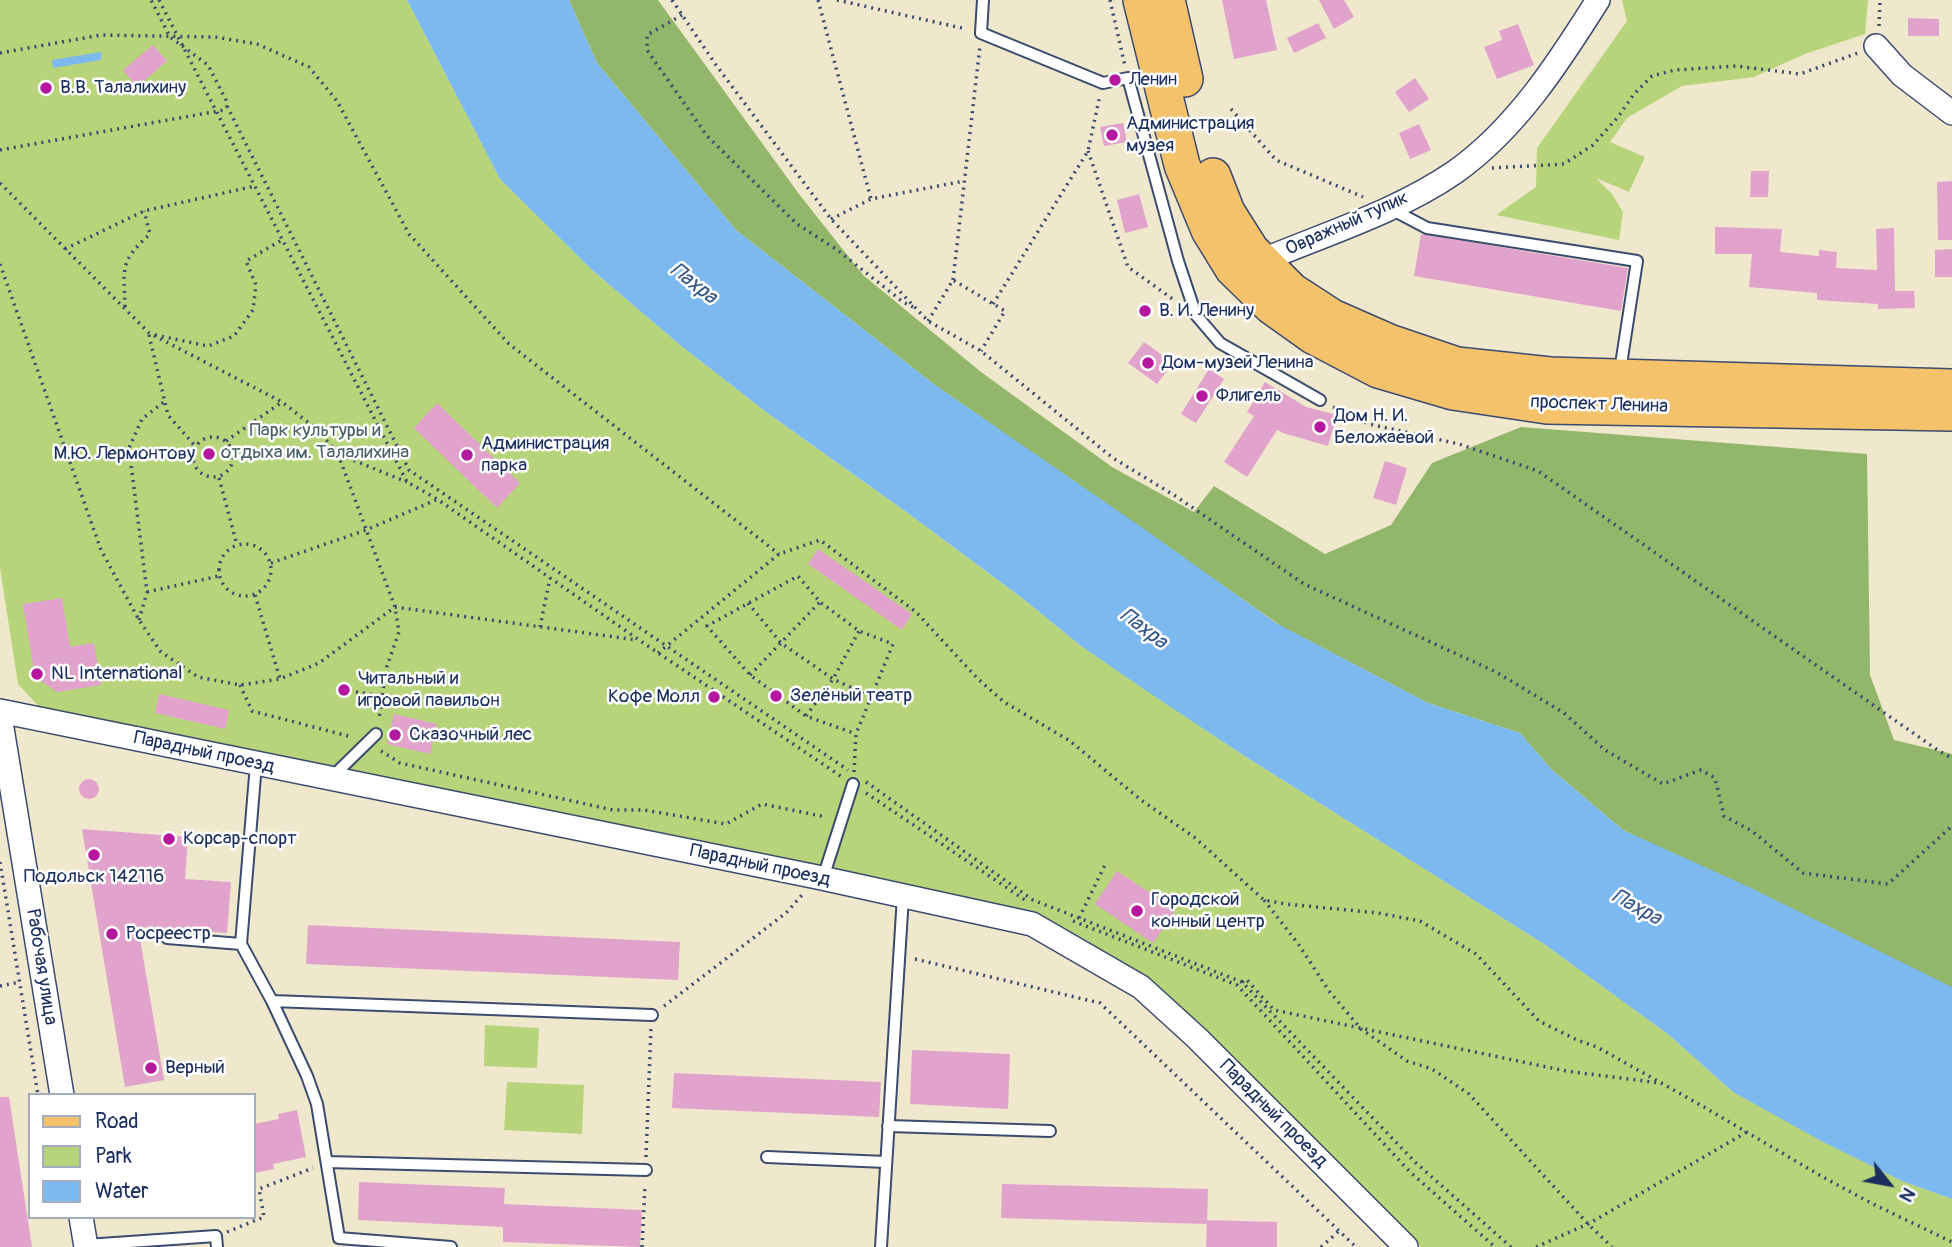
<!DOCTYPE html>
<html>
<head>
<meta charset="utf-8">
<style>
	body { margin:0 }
	#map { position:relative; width:1952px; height:1247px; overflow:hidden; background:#f0e8cd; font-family:Pangolin,sans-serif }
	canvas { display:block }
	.legend { position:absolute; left:28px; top:1093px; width:228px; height:126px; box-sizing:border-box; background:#fff; border:2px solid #a4acbf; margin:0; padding:9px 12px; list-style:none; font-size:21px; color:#1b2f5e }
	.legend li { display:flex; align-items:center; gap:14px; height:35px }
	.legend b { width:35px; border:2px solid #a4acbf }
	.north { position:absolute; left:1854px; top:1149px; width:70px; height:70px; -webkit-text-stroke:5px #fff; paint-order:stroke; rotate:121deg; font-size:19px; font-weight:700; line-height:28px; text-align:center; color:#1b2f5e }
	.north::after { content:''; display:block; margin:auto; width:24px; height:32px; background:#1b2f5e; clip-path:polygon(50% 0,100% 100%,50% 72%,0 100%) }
</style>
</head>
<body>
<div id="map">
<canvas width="1952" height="1247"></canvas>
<ul class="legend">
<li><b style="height:9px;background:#f3c26a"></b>Road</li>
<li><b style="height:19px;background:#b8d47a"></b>Park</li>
<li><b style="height:19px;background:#7cb9ef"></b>Water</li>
</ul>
<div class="north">N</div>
</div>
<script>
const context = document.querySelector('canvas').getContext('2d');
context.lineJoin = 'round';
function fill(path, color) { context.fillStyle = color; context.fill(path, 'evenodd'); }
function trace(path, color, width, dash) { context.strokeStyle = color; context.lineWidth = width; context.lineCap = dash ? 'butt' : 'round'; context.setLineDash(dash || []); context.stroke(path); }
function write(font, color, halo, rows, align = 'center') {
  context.font = font + ' Pangolin,sans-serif'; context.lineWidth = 5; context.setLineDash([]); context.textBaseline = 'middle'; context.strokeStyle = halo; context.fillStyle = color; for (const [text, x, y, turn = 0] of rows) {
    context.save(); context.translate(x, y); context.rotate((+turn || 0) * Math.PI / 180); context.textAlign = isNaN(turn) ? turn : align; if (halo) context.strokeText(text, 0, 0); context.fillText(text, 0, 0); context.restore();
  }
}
fill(new Path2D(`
	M0,0H407L500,179L591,269L680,345L766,412L909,514L1022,598L1081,646L1246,757L1544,944L1669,1035L1733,1092L1850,1155L1902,1181L1952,1199V1247H1421L1144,975L1029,912L826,871L340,768L43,711L18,684L0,568Z
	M1622,0H1868L1865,34L1805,54L1754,77L1682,86L1627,118L1610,142L1645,157L1629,192L1596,178L1612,194L1623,212L1619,240L1496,215L1536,187L1537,148L1627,21Z
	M485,1025L539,1028L537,1068L484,1066Z
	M507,1082L584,1085L582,1134L504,1130Z`), '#b8d47a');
fill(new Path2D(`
	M569,0H658L799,194L863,275L981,372L1112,467L1194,512L1214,486L1325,554L1391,525L1432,463L1521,427L1867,454L1870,675L1894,740L1952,754V989L1623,830L1551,769L1520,733L1428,703L1281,626L935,385L736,230L597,63Z`), '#92b66a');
fill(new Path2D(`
	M407,0H569L597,63L736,230L935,385L1147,531L1276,623L1428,703L1520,733L1551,769L1623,830L1749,887L1952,987V1199L1902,1181L1823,1142L1733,1092L1669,1035L1544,944L1246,757L1151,694L1081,646L1022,598L909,514L766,412L680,345L591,269L500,179Z
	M101,52V60L53,68L52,60Z`), '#7cb9ef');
fill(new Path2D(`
	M1222,0H1266L1277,50L1234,59Z
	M1319,0H1344L1354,17L1334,29Z
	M1908,18L1939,19V36H1908Z
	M1318,23L1326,38L1294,53L1287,38Z
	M1518,24L1534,65L1497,79L1484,47L1502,40L1499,31Z
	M153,45L167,61L137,87L123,70Z
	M1415,78L1429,99L1409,112L1395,92Z
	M1123,123L1127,142L1104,146L1100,127Z
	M1419,124L1431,150L1410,159L1399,133Z
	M1751,171H1769L1768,197H1750Z
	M1952,181V240H1938L1937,182Z
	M1139,194L1148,227L1125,233L1117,200Z
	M1715,227L1782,229L1780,252L1819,256V250L1837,252L1836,268L1877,270L1876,229L1894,228L1895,291H1914L1915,308L1878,309V304L1817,300V293L1749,287L1752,254H1715Z
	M1421,234L1628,268L1621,311L1414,276Z
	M1952,249V277H1935V250Z
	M1144,342L1173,363L1157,384L1128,363Z
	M1209,369L1224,379L1196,423L1181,414Z
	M1265,382L1306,407L1337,415L1328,446L1283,433L1277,430L1247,477L1224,462L1254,416L1247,412Z
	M437,403L520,483L497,508L414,428Z
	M1385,461L1407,468L1396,505L1373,498Z
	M818,549L912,614L902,630L808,564Z
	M62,598L70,647L94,643L101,685L57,692L35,677L23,604Z
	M159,694L229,710L225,729L155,713Z
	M394,714L437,724L430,754L387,744Z
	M79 789a10 10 0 1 1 20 0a10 10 0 1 1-20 0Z
	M82,829L188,837L185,879L231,882L227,933L138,927L164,1080L125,1087Z
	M1117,871L1176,910L1153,943L1095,904Z
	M308,925L680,942L678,980L306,964Z
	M912,1050L1010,1054L1008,1109L910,1104Z
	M674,1073L881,1082L879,1117L672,1108Z
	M0,1097H9L32,1247H0Z
	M297,1110L306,1157L273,1164L274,1169L254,1173V1124L279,1119L278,1114Z
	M359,1182L505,1188L504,1204L642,1210L640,1247L503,1242V1227L358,1220Z
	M1002,1184L1208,1189L1207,1224L1001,1218Z
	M1207,1220L1277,1222V1247H1206Z`), '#e1a3cc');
const service = new Path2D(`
	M983,0L981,33L1103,83L1128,78L1178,261L1196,315L1220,343L1320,400
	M1391,209L1427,228L1637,261L1620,371
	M256,764L241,944L272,1001L307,1076L317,1104L339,1238L451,1247
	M330,779L376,734
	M823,878L853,784
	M167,938L241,944
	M272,1001L652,1015
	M888,1126L1050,1131
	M767,1157L886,1162
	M327,1162L646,1170
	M86,1245L216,1236L217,1247
	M881,1247L903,896`);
const minor = new Path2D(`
	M1876,46L1902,75L1952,113
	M1261,261C1325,234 1397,212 1455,172C1516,129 1559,62 1598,0
	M0,711L817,877L1032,924L1141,987L1197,1038L1406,1247
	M0,716L62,1095
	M81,1217L86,1247`);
const primary = new Path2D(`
	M1141,0L1182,165L1209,230L1233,269L1271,306L1313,336L1378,370L1453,392L1547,406L1952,413
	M1167,0L1185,79
	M1213,176L1227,212L1251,250L1292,291L1332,317L1389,342L1457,365L1550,375L1952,387`);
trace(service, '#3b4b6f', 14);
trace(minor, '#3b4b6f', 26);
trace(primary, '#3b4b6f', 38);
trace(new Path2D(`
	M159,0L407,482L437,499L639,640L842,777
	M672,0L716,65L831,219L928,321L981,351L1113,458L1177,497L1304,584L1496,672L1564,713L1605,750L1663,784L1701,770L1715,778L1724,816L1752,831L1803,873L1888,884L1952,826
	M818,0L871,199
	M837,0L966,29
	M1110,0L1125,66
	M682,15L647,35V50L707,136L797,224L836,249L903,302L913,307
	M1879,26L1880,0
	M0,53L101,35L215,37L257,44L309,67L337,101L409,234L509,344L779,554
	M227,106L409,470L848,770
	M1231,109L1276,160L1363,197
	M0,150L224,110L227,106L226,100L208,65L170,37L151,0
	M1088,151L1128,267L1174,300
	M1492,168L1564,164L1593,145L1618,117L1634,94L1652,76L1675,70L1736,66L1800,74L1858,53
	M0,183L149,333L282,402L318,430L338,454L407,482
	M831,219L871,199L964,181
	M65,249L144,211L255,186
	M0,264L101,550L139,620L161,652L198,677L240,685L280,679L319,663L395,607L637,640
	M953,280L980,46
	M993,304L1088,151L1100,95
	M125,307C124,268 119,262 150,234L144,211
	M928,321L953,280L1005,311L981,351
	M149,335L168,415L195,446
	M155,335L208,346L234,336L253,310L256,285L246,261L282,240
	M1333,407L1369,424L1459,444L1538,471L1939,751L1952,758
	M193 457a20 20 0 1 1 40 0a20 20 0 1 1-40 0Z
	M226,441L282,402
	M338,454L395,607L399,632L386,669L379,719
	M219,478L237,545
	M219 570a26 26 0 1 1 52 0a26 26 0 1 1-52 0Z
	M271,563L366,530L436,500
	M147,592L219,576
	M255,595L280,679
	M748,603L781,643L833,679L871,697
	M139,620L147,592L129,448L142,419L165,401
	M540,627L550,578
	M658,653L779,554L820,540L916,612L978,679L1004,702L1070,741L1141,800L1194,837L1264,900L1286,904L1378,913L1420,921L1476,954L1539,1021L1577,1040L1597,1047L1704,1107L1821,1176L1871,1203L1952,1242
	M750,675L820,602
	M240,685L252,711L352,737
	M356,692L382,696
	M806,716L833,679L859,631
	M381,751L400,763L613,810H644L726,824L762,804L826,817
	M854,772L856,734L893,644L859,631L820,602L798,576L707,626L750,675L806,716L856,734
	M866,782L1033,900L1242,982L1416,1163L1511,1247
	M866,793L1025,900
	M0,862L38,1095
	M1264,900L1299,945L1329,991L1361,1029L1407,1061L1432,1069L1469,1094L1588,1224L1612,1247
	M1079,918L1105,865
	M1073,921L1237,985L1410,1172L1495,1247
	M915,959L1100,1003L1356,1247
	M1242,982L1246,979L1274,1010L1566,1071L1660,1083
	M0,986L20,982
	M664,1006L786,913L802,895
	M646,1157L651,1028
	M227,1232L264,1217L259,1189L313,1168
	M642,1247L645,1186
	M1321,1247L1339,1231
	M1536,1247L1588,1224L1747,1132`), '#3b4b6f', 3.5, [2, 5]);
trace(service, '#fff', 10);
trace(minor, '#fff', 23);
trace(primary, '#f3c26a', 35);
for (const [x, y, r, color] of [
	[1115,80,7,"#b5179e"],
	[46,88,7,"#b5179e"],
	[1112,135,7,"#b5179e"],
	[1145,311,7,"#b5179e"],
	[1148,363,7,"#b5179e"],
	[1202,396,7,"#b5179e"],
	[1320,427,7,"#b5179e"],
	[209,454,7,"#b5179e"],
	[467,455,7,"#b5179e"],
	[37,674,7,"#b5179e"],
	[344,690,7,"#b5179e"],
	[776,696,7,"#b5179e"],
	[714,697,7,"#b5179e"],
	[395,735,7,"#b5179e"],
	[169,839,7,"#b5179e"],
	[94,855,7,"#b5179e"],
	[1137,911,7,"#b5179e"],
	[112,934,7,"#b5179e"],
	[151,1068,7,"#b5179e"]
]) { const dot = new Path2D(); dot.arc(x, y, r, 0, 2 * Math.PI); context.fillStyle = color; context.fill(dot); trace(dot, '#fff', 2.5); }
write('19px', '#1b2f5e', '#fff', [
	["Ленин",1129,80],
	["В.В. Талалихину",60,88],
	["Администрация",1126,124],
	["музея",1126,146],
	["В. И. Ленину",1159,311],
	["Дом-музей Ленина",1162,363],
	["Флигель",1216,396],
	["Дом Н. И.",1334,416],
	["Беложаевой",1334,438],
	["Администрация",481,444],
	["парка",481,466],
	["М.Ю. Лермонтову",195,454,"right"],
	["NL International",51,674],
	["Читальный и",358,679],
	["игровой павильон",358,701],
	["Зелёный театр",790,696],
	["Кофе Молл",700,697,"right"],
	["Сказочный лес",409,735],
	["Корсар-спорт",183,839],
	["Подольск 142116",94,877,"center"],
	["Городской",1151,900],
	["конный центр",1151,922],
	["Росреестр",126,934],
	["Верный",165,1068]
], 'left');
write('19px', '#1b2f5e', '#fff', [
	["Овражный тупик",1347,224,-24],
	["проспект Ленина",1599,405,2],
	["Парадный проезд",204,753,12],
	["Парадный проезд",760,866,12],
	["Рабочая улица",41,967,81],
	["Парадный проезд",1273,1114,45]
]);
write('19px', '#4a6166', '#fff', [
	["Парк культуры и",315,431],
	["отдыха им. Талалихина",315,453]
]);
write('italic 21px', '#38588a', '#fff', [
	["Пахра",693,284,38],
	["Пахра",1143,629,37],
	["Пахра",1636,908,29]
]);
</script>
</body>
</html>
